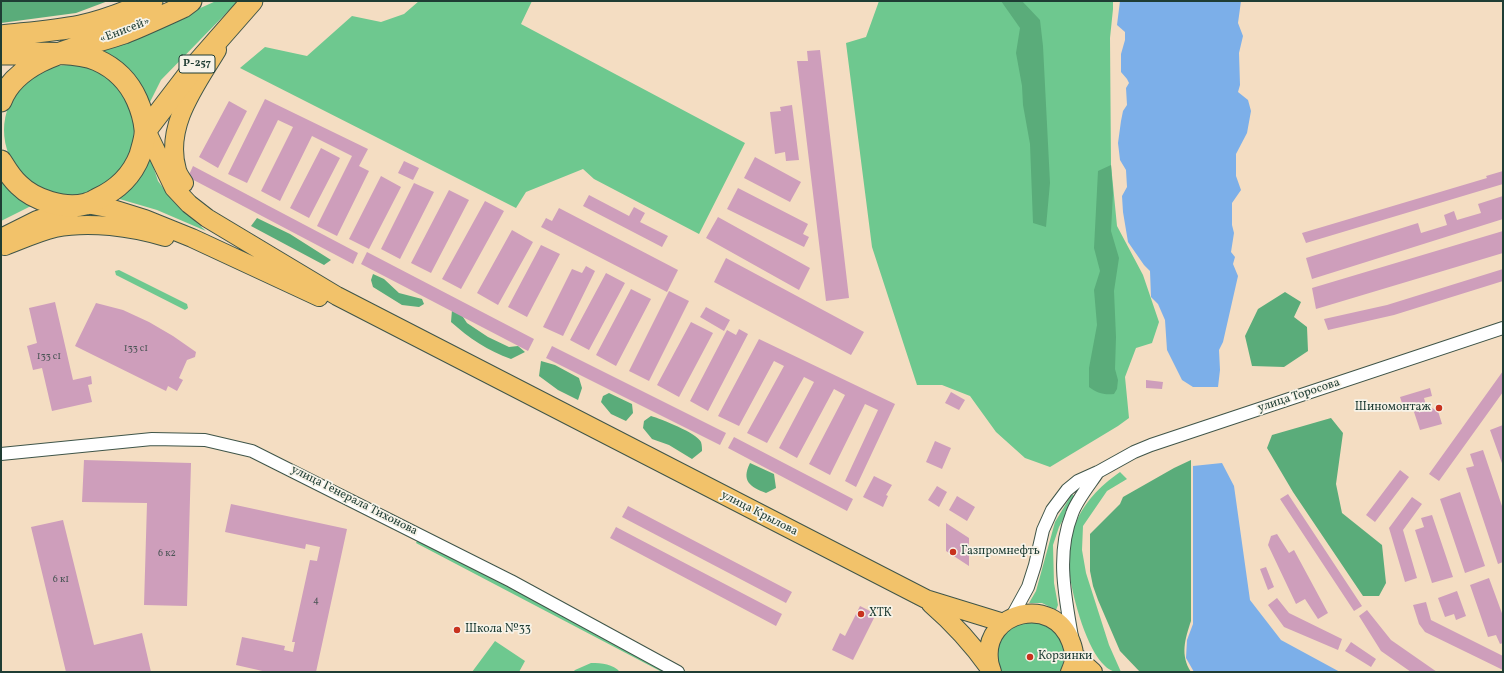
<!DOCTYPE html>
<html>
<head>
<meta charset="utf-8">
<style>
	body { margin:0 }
	#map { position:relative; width:1504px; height:673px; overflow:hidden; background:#f4ddc2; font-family:Vollkorn,serif }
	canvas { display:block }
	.frame { position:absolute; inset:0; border:2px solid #1f3d34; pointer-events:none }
</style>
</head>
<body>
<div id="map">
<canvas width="1504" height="673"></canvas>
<div class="frame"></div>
</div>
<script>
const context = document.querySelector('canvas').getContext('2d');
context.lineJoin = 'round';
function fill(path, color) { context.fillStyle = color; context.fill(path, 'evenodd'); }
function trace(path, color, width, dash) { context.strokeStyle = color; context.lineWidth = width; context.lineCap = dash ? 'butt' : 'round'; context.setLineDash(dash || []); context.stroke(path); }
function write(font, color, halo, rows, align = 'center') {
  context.font = font + ' Vollkorn,serif'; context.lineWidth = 3.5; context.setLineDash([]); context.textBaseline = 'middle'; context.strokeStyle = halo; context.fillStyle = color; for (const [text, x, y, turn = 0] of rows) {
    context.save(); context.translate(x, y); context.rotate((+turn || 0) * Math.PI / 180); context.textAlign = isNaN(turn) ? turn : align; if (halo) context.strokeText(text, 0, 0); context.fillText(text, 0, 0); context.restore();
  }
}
fill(new Path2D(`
	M216,1H238L161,80L148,106L90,50L138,36Z
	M419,1H532L521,24L745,143L699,234L594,179L583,169L526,192L516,208L240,68L265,47L307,56L352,16L381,22L404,14Z
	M879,1H1113V9L1110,38L1111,165L1117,226L1143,275L1159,322L1152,343L1136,348L1125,377L1129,418L1118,426L1050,467L1025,458L996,432L970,396L942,385H917L872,247L846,43L866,37Z
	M4 130a65 65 0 1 1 130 0a65 65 0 1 1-130 0Z
	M149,154L158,181L172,200L206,231L157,210L116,198Z
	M1,174L39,205L29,207L1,221Z
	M119,270L187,304L188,308L185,310L116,275L115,271Z
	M1120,472L1127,479L1107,491L1083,526L1082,550L1086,573L1109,645L1121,672C1115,672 1110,671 1105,666C1087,650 1073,599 1070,576C1067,560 1069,543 1074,528C1082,504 1100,486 1120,472Z
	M1072,494L1075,497L1059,527L1053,545L1054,583L1058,605L1056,610L1042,603H1029L1036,591L1055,522Z
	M417,541H421L672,672H662L416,543Z
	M1031,622C1057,625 1072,647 1060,672H1001C990,647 1004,625 1031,622Z
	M495,641L525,661L519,672H472Z
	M591,663C602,663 613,664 620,672H573L575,670Z`), '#6ec88f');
fill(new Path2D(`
	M1,1H108L76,13L1,23Z
	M1001,1H1022L1040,20L1043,46L1050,183L1046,227L1033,223L1030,144L1023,105L1022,86L1016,53L1020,28Z
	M1111,165L1113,193L1111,231L1119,258L1114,291L1116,337L1115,369L1118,380L1117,389L1114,394C1103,395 1097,393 1089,387V368L1097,325L1094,290L1100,271L1094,248L1098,171Z
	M257,218L290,234L331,260L324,265L251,226Z
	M373,274L384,279L399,293L422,299L424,304L419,307L402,305L373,287L371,280Z
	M1285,292L1301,302L1294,317L1307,327L1308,351L1284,367L1252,366L1245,336L1258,309Z
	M452,310L461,314L467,323L488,337L509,347L518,346L525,352L511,359C488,351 469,338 451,322Z
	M541,361L555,365L579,378L582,388L578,400L558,390L539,376Z
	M609,393L632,404L633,413L626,421L611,414L601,402L603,396Z
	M651,416C661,419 697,433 701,442C702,445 702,449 702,451L692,459L669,445L652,439L643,428L644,421Z
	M1331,418L1343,433L1336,484L1342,513L1382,545L1386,583L1379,596H1363L1293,492L1267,448L1272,435Z
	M1191,460V621C1185,639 1180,655 1191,672H1140L1120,651L1098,600L1093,586L1090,571V534L1120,504L1123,497L1174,468Z
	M750,463L774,474L776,488L766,493C750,487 741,481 750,463Z`), '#5aac7a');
fill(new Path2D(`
	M1120,1H1241L1238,23L1243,36L1239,53L1240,85L1238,92L1248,100L1251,111L1247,133L1236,154V176L1241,190L1232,203V225L1234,233L1231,252L1235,257L1233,264L1238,276L1223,342L1219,350L1220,370L1218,387H1193L1182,380L1167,350L1165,320L1158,304L1151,297L1150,271L1144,265L1128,242L1123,212L1122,196L1127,187L1126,170L1120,160L1118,143L1121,121L1123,111L1127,105L1126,88L1129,83L1127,79L1121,72V54L1125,40V32L1117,25Z
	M1222,463L1234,486L1250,600L1281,640L1340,672H1194L1186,658L1187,640L1193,624V466Z`), '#7cafe9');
fill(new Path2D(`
	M820,50L849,298L826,301L797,61H808L807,51Z
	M265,99L368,149L359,166L369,171L337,236L317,226L352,156L312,136L280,201L261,191L293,127L278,120L247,183L228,174Z
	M229,101L247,111L218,168L199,157Z
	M792,105L799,160L786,161L785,152L775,154L770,112L781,111L780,107Z
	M321,148L340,158L309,218L290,208Z
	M755,157L801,182L790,202L744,178Z
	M404,161L419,168L413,180L398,173Z
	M193,166L358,253L353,264L188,177Z
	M1503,171V184L1306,243L1302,233L1487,178L1486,176Z
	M381,176L401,187L369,249L349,239Z
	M414,183L434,192L400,259L381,249Z
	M738,188L808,224L803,234L809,237L804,247L727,209Z
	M449,190L469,200L431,273L411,263Z
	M589,195L629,216L634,207L645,213L640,222L668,236L662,247L583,206Z
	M1503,196V219L1312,279L1306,258L1418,223L1421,233L1447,225L1444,215L1454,211L1457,220L1481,213L1478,204Z
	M485,201L504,211L461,289L442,279Z
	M559,208L678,270L667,292L541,227L546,218L552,221Z
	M718,217L810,268L799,290L706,238Z
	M512,230L533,242L498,305L477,293Z
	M1503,231V253L1316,309L1312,288Z
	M541,245L560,254L527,317L508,307Z
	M367,252L534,339L528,351L361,264Z
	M726,258L864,332L851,355L714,282Z
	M586,266L595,271L563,336L543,327L572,269L582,273Z
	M1503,269V281L1394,315L1328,330L1324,319L1387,305Z
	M606,273L625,283L589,350L570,340Z
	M631,289L651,299L616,366L596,355Z
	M669,291L689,301L649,381L629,371Z
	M55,302L73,380L91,376L92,384L88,385L92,402L52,411L42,368L33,370L27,346L37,343L29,308Z
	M96,303L123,310L149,322L173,336L196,352L195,357L187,360L179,378L183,380L177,391L168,386L166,391L75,346Z
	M706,307L730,320L724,331L700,317Z
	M691,322L713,333L679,397L657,385Z
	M739,329L748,334L708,411L690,401L727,330L736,335Z
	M759,339L895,404L856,487L845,481L878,410L865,404L830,475L809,464L845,395L834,389L797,458L779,448L814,382L804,377L767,443L747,433L784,366L774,361L739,426L718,416Z
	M552,346L726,433L720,445L546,358Z
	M1503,371V392L1439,481L1429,474Z
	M1146,380L1163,382L1162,389L1146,388Z
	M1430,388L1432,396L1424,398L1427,409L1432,408L1438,411L1442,424L1420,430L1411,403L1403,406L1400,397Z
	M951,392L965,400L959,410L945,403Z
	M1503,425V466L1490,430Z
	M734,437L853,499L847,511L728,448Z
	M935,441L951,448L942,469L926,462Z
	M1483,450L1503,509V562L1498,564L1466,468L1474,466L1470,454Z
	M84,460L191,463L187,606L144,605L147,503L82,502Z
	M1400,470L1409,477L1375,522L1366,515Z
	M874,476L892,485L886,495L888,496L883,507L863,497Z
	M937,486L947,492L939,507L928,500Z
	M1460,492L1485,566L1465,573L1440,499Z
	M1288,494L1362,606L1354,611L1280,499Z
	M957,496L975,507L967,521L949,510Z
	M1412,497L1422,504L1403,530L1417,578L1405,582L1389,528Z
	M231,504L347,529L316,672H267L236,665L242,637L285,646L284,650L293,652L295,642H292L310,560L317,561L320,547L306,544L305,549L225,532Z
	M628,506L792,592L786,603L622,517Z
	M1432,515L1453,577L1432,583L1415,530L1424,527L1421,518Z
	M63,520L94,645L142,633L151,672H66L31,527Z
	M946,523L969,538V566L946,551Z
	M616,527L782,614L776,626L610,538Z
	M1277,534L1289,553L1294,550L1328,613L1318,619L1305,599L1296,604L1268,545L1271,536Z
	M1266,567L1274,587L1268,590L1260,569Z
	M1489,578L1503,616V643L1500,644L1496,635L1488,637L1470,585Z
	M1457,591L1466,616L1456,620L1454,614L1445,617L1438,598Z
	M1277,598L1289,613L1342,639L1338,650L1284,627L1268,605Z
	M1426,602L1431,620L1503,656V670L1425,632L1419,624L1413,605Z
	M860,606L876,614L853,660L832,650L840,633L845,636Z
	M1367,610L1391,640L1437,672H1411L1381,651L1359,616Z
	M1351,642L1376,659L1371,667L1345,651Z`), '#ce9ebb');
const street = new Path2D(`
	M1,454L152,439L205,440L252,451L511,581L678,672
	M1011,618L1028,587L1035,565L1043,530L1052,510L1067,490L1078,481L1098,472L1134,452L1151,445L1503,328
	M1072,637C1065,596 1056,554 1072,514C1076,501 1090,484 1098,472`);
const primary = new Path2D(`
	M146,130L174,188L189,204L207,218L337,296L926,599L1004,623
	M184,183C182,179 178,175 177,170C164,126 196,85 217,50
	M1,238L37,220L86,204L113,209L145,219L192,238L319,297
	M5,246C21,240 38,232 55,228C89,221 132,227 165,237
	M931,604C954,624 973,645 990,669
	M1074,655L1093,672
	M992,672C991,668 989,664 989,660C983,611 1054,594 1071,642C1075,652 1075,663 1070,672`);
const highway = new Path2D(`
	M1,36C27,33 54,31 80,26C105,21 129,11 152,1
	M1,54C27,54 74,50 97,60C115,68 129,82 137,100C141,109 144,119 145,129C146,137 142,147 140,155C132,176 117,190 97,199C94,201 90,203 86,204C65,210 34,200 19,185C11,178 6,169 1,161
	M1,101C18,56 84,47 124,33C144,25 163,16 183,7L191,1
	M146,130L195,66L252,1`);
trace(street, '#3f5549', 14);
trace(primary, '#3f5549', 20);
trace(highway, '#3f5549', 23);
trace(street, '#fff', 12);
trace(primary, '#f2c26a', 18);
trace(highway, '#f2c26a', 21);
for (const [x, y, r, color] of [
	[1439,408,4,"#c8321e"],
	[953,552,4,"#c8321e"],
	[861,614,4,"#c8321e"],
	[457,630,4,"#c8321e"],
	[1030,657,4,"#c8321e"]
]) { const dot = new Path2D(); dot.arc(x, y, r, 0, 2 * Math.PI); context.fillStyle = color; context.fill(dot); trace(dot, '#f7f3e8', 1.5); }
write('10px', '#4b5556', null, [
	["133 с1",136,349],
	["133 с1",49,357],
	["6 к2",167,554],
	["6 к1",61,580],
	["4",316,601]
]);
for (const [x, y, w] of [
	[197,64,36]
]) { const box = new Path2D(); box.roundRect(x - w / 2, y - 9, w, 18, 3); context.fillStyle = '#f7f3e8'; context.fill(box); trace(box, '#1f3d34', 1); }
write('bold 11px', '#1f3d34', null, [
	["Р-257",197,64]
]);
write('12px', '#1f3d34', '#f7f3e8', [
	["«Енисей»",125,31,-21],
	["улица Торосова",1299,396,-18],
	["улица Генерала Тихонова",354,501,27],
	["улица Крылова",759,514,27]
]);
write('12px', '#1f3d34', '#f7f3e8', [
	["Шиномонтаж",1431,408,"right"],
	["Газпромнефть",961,552],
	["ХТК",869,614],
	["Школа №33",465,630],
	["Корзинки",1038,657]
], 'left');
</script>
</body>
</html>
